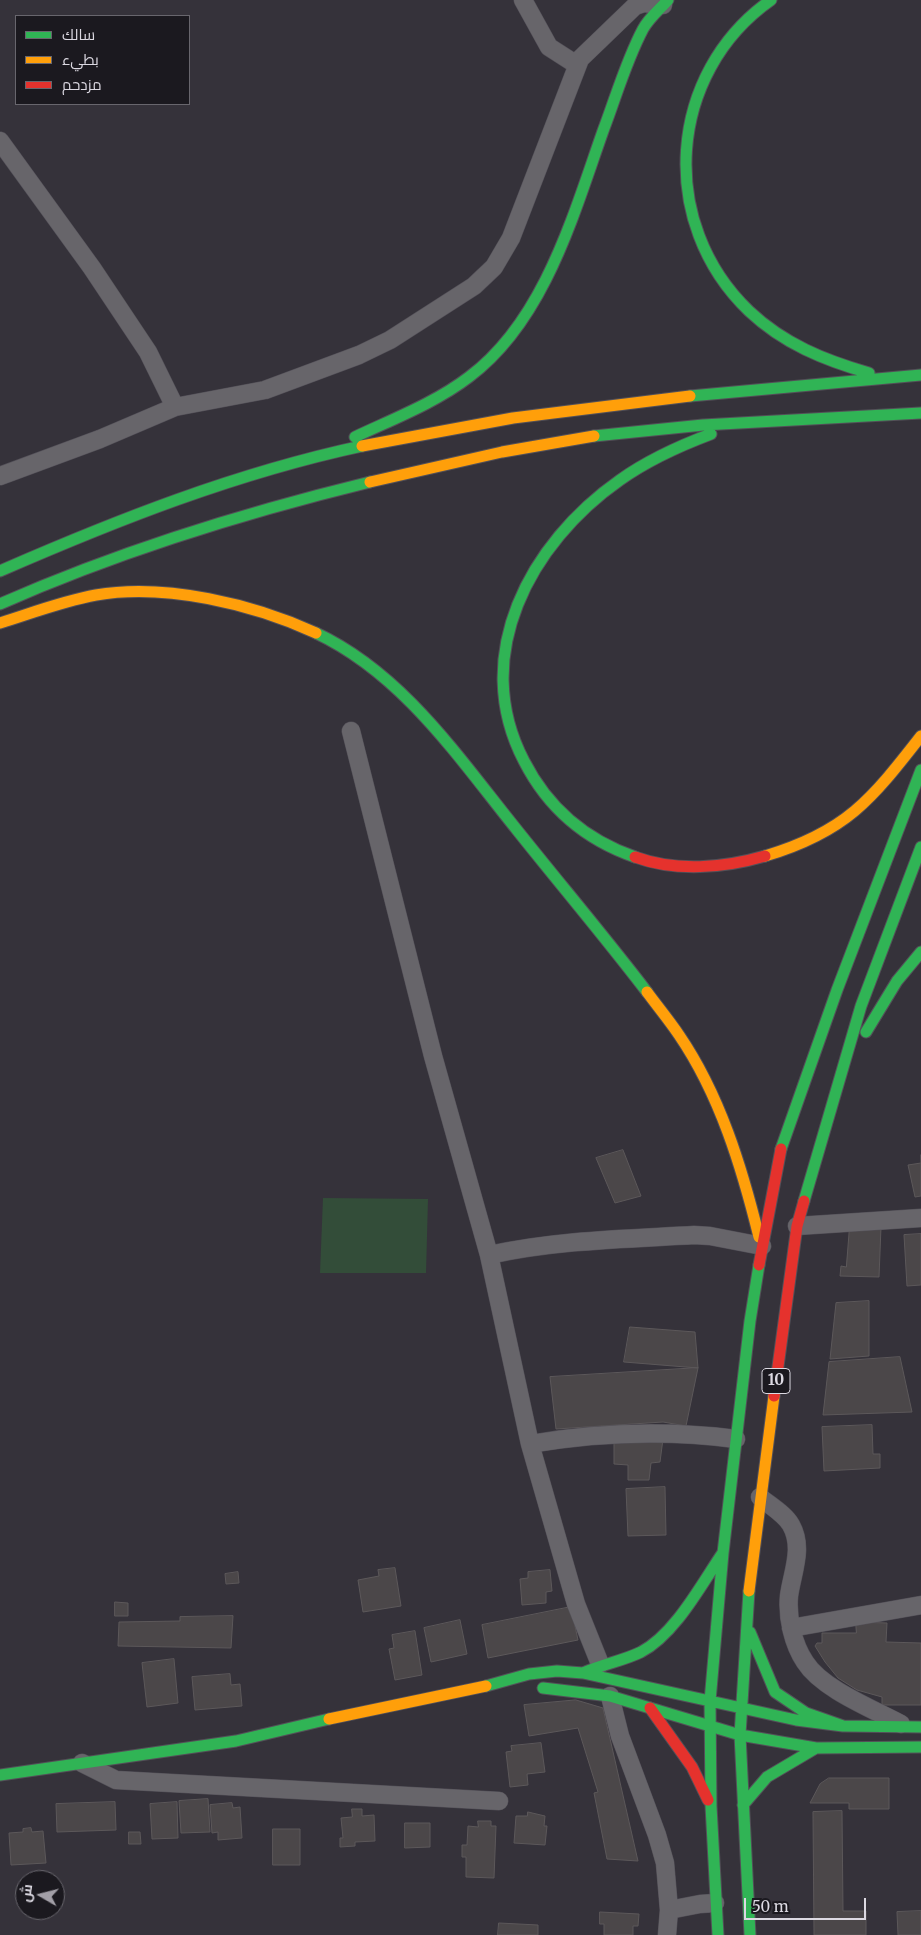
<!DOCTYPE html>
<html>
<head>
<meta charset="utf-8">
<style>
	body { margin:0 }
	#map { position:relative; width:921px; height:1935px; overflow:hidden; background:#35323a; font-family:Merriweather,Cairo,serif }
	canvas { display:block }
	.legend { position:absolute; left:15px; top:15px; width:175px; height:90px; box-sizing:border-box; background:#1b191f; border:1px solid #68666d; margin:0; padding:6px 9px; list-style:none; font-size:15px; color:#dcd9e2 }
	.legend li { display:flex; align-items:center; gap:10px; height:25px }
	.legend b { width:25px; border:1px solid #68666d }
	.north { position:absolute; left:15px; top:1870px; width:50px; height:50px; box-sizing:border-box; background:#1b191f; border:1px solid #68666d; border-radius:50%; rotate:278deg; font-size:14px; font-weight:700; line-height:20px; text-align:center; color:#dcd9e2 }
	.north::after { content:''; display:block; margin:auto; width:18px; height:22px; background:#a29fa7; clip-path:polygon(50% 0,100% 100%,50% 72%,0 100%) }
	.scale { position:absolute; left:744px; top:1898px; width:122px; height:22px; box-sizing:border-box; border:2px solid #dcd9e2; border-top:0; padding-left:6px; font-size:15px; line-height:18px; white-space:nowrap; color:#dcd9e2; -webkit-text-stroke:4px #1b191f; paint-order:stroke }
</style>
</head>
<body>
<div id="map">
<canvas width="921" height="1935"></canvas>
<ul class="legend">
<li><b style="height:6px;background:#30b455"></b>سالك</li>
<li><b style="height:6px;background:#ff9f0a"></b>بطيء</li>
<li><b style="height:6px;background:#e5322d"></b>مزدحم</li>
</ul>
<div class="north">ش</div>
<div class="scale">50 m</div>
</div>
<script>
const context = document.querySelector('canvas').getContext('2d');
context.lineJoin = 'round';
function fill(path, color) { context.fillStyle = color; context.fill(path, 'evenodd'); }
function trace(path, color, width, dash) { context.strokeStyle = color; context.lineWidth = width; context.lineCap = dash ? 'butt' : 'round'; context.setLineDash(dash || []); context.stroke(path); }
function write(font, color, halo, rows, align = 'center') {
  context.font = font + ' Merriweather,serif'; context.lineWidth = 4.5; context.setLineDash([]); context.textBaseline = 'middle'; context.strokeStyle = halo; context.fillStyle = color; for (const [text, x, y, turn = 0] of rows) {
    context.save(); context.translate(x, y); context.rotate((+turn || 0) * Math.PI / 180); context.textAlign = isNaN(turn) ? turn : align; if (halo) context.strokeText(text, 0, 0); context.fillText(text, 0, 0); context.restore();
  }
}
fill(new Path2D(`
	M323,1198L428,1199L426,1273H320Z`), '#334d39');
const building = new Path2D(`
	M623,1150L641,1196L615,1203L596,1158Z
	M921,1155V1196L915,1197L908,1165L921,1163Z
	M850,1226L881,1227L879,1277L840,1276L841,1266L846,1267Z
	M921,1234V1285L907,1286L904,1235Z
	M869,1301V1356L830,1359L836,1303Z
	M630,1327L695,1332L698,1368L624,1362Z
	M900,1357L912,1412L823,1415L829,1362Z
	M698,1368L686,1426L663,1422L556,1429L550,1377Z
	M872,1425L873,1454H880V1468L824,1471L822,1427Z
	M663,1439L660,1462L651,1463L649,1480H628V1465L614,1464V1440Z
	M665,1487L666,1535L628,1536L626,1489Z
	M395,1568L401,1606L363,1612L358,1580L379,1576L378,1570Z
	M550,1570L552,1591L546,1592V1603L522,1605L520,1579L528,1578V1572Z
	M238,1572L239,1583L226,1584L225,1574Z
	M115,1602L128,1603V1616H115Z
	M571,1607L578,1640L488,1658L482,1625Z
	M233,1616L231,1648L118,1646L119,1622L180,1621V1617Z
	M460,1620L467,1654L431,1662L424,1628Z
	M856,1622L887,1623L886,1642L921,1643V1705H882V1697L857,1690L838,1678L825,1662L815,1646L817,1643H822V1633H856Z
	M415,1631L422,1675L395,1680L389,1649L394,1648L392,1635Z
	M174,1659L178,1703L147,1707L142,1663Z
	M230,1674L231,1685L240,1684L242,1706L195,1710L192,1677Z
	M576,1700L603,1708L638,1861L607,1859L594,1793L598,1792L578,1728L529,1736L524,1705Z
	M541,1743L545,1772L527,1774L528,1785L510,1787L506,1752L512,1751L511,1746Z
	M829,1778H889V1809H849V1803H810L820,1784Z
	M208,1799L210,1832L181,1833L179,1801Z
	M115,1802L116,1830L57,1832L56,1804Z
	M177,1802L178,1838L152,1839L150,1804Z
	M232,1803L233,1808L240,1807L242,1838L218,1840V1832L212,1833L210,1805Z
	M352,1809H362V1816L374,1815L375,1841L355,1842V1846L340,1847V1838H343L341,1818L352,1817Z
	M842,1811L843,1911H866V1935H814L813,1812Z
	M528,1812L545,1816L544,1826H547L545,1845L514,1843L516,1816H527Z
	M478,1821H491V1826H496L494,1878L466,1877V1857H462V1845H467L468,1826L478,1827Z
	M405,1823H430V1847L405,1848Z
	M31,1828L32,1832L43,1831L46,1863L11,1865L9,1833L23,1832V1829Z
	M273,1829H300V1865H273Z
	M129,1832H140L141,1844H129Z
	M921,1911V1935H898L897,1912Z
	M600,1912L639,1914L638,1926H633V1935H604V1924H600Z
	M499,1923L538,1925V1935H498Z`);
fill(building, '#4b4749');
trace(building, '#5c585a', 1);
const street = new Path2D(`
	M523,0L549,47L577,65
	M0,141L92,268L148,352L175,407
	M0,476L100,439L175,407L265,390L359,355L390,340L474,286L494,267L511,238L580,59L635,6L644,3L663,5
	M351,731L433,1056L489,1255L530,1444L576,1604L600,1664
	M797,1226L921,1218
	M489,1255C557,1240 625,1239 694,1235L710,1236L762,1246
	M530,1444C600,1432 666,1430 736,1439
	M760,1497C769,1505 785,1514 791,1525C804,1548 792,1573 789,1596C787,1618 793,1644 805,1662C822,1689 873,1709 901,1724
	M791,1628L921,1605
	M610,1696L620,1736L657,1835L665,1863L669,1910L667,1935
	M82,1763L116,1780L499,1801
	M669,1910L700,1904L715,1903`);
const fast = new Path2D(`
	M771,0C667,73 657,223 749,311C784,344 824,360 869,373
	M690,396L921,375
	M594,436L703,425L921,413
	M355,437C393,419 435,403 469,377C544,321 573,216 603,131C616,97 626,61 643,29C649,18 660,9 668,0
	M0,571C117,520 236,473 362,446
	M0,604C120,551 243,513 370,482
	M316,633C403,674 458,757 517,830C560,884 605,937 647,992
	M635,857C586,840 548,808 524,761C469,656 530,543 620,480C648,460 679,446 711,434
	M866,1032L897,981L921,952
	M781,1149L837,990L921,770
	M804,1201L861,1006L921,847
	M749,1591L740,1735L750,1935
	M750,1632L775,1692L806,1713L843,1726
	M583,1673C602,1664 623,1661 641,1652C675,1634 701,1585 722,1554
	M486,1686L529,1674L557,1671L583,1673L796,1720L843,1726L921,1727
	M543,1688L610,1696L740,1735L816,1748L921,1747
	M0,1775L236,1741L329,1719
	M743,1805L767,1777L816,1748
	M718,1935L711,1806L710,1701L723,1553L750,1321L759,1265`);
const slow = new Path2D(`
	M362,446L513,418L690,396
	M370,482L502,452L594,436
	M0,623C32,613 63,601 96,595C165,583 253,604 316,633
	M765,856C846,832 871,800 921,736
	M647,992C658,1007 669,1020 679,1035C720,1095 742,1168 759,1237
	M749,1591L774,1396
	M329,1719L486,1686`);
const jam = new Path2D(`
	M635,857C676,872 724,868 765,856
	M759,1265L781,1149
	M774,1396L797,1226L804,1201
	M650,1708L692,1767L708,1800`);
trace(street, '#535058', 19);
trace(fast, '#535058', 13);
trace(slow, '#535058', 13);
trace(jam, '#535058', 13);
trace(street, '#67656a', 18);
trace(fast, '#30b455', 11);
trace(slow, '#ff9f0a', 11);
trace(jam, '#e5322d', 11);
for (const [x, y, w] of [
	[776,1381,28]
]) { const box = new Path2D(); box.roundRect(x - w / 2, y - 12.5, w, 25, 4); context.fillStyle = '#1b191f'; context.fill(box); trace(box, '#dcd9e2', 1); }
write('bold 15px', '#dcd9e2', null, [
	["10",776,1381]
]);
</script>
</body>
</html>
